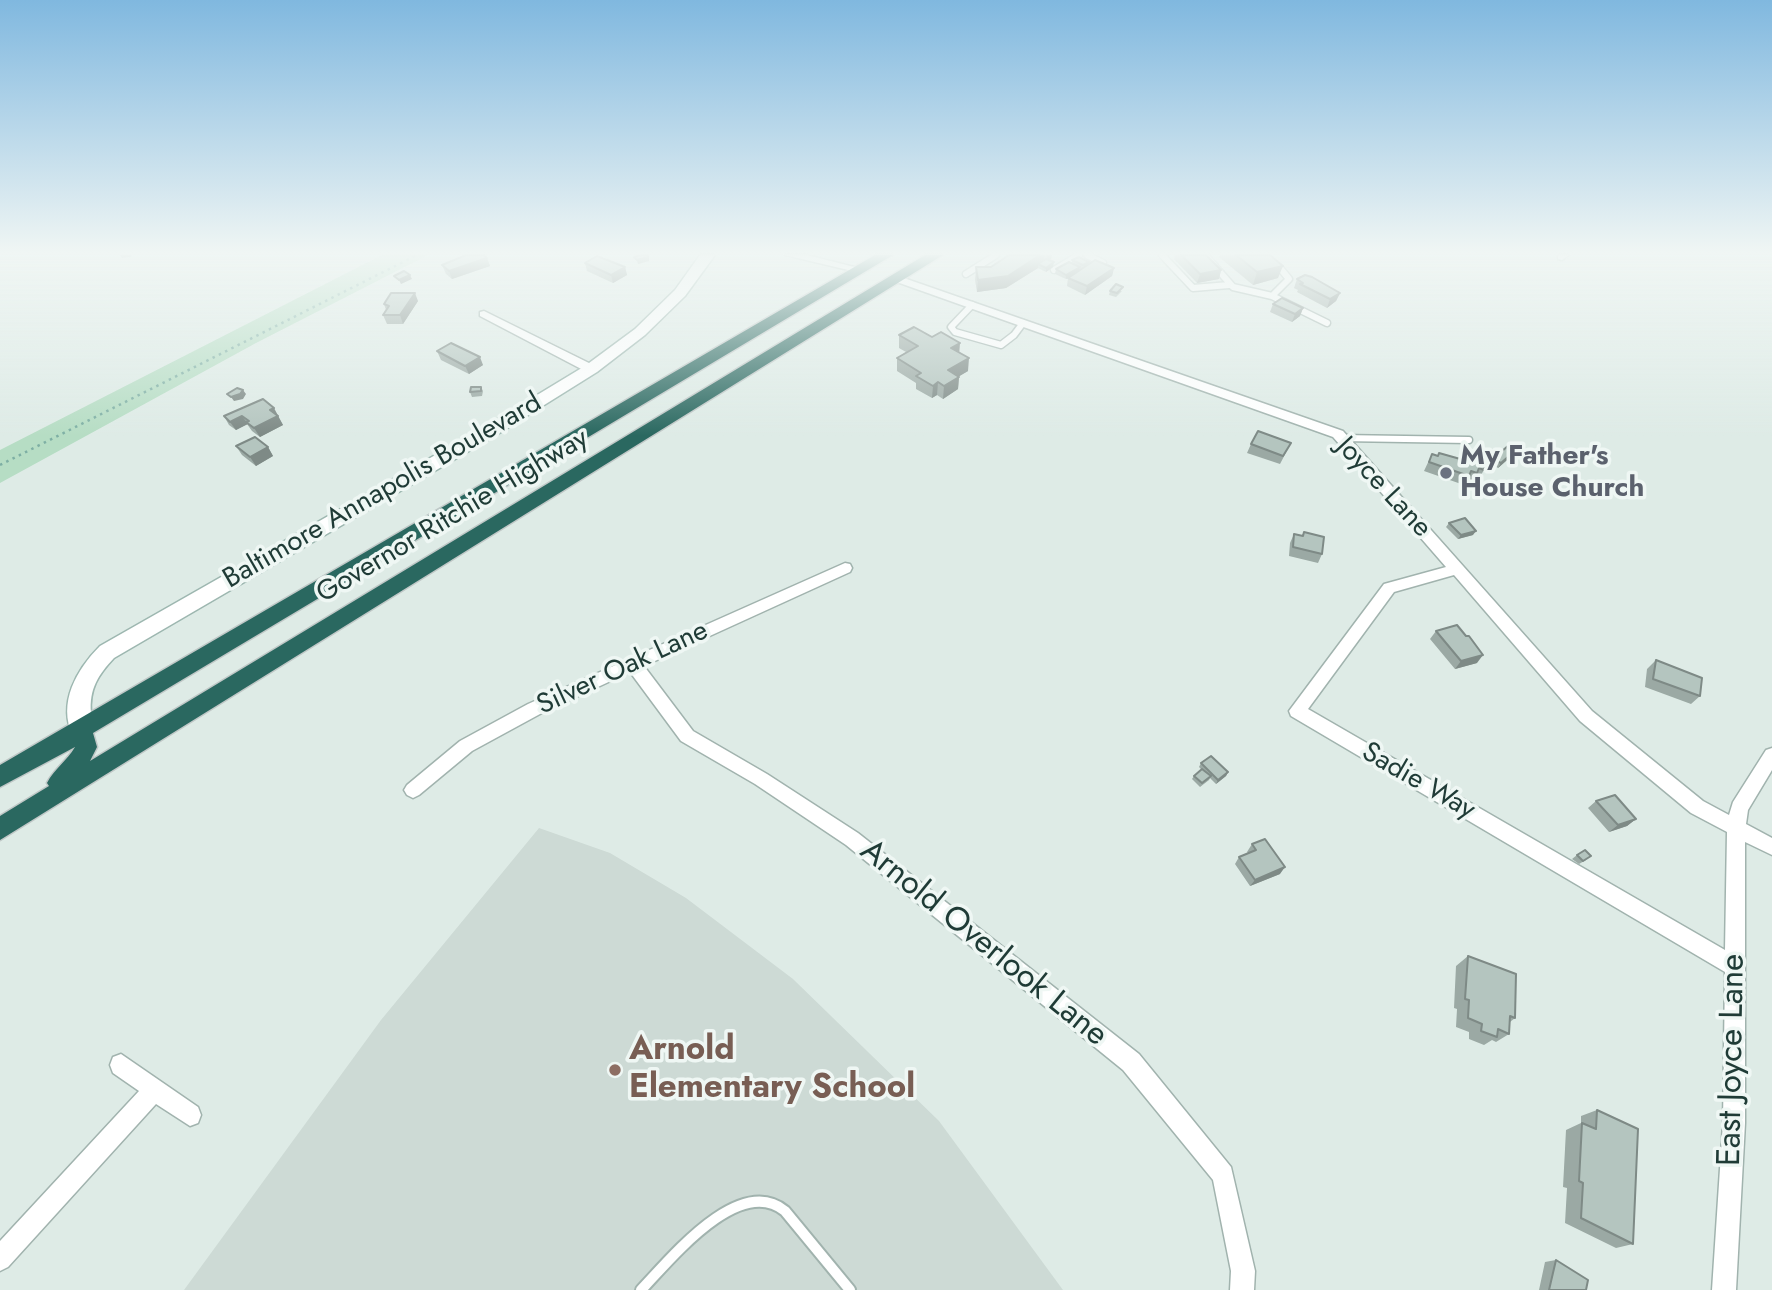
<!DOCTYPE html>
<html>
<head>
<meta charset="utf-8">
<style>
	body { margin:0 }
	canvas { display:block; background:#deebe6 }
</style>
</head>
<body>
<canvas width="1772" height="1290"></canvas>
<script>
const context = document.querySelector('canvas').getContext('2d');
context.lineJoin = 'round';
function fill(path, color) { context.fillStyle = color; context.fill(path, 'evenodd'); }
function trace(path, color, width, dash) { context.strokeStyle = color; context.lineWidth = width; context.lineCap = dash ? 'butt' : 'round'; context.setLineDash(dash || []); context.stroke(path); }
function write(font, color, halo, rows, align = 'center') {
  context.font = font + ' Jost,sans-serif'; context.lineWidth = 7; context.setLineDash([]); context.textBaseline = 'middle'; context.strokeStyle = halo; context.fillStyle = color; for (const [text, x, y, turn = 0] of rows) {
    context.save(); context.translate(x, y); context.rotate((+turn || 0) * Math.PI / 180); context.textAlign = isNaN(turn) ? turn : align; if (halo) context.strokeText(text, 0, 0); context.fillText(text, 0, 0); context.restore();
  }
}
fill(new Path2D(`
	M539,828L610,853L686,898L793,979L939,1121L1063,1290H184L381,1020Z`), '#cddad5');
fill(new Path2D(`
	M382,255H428L256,343L0,483V450Z`), '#b6ddc4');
const laneFar1 = new Path2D(`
	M1087,255L1103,263
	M1162,255L1193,288L1229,285
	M1205,255L1233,287L1272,296L1327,323
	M1259,255L1280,268L1289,279L1272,296
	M1054,270L1079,255
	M966,274L996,255
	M972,305L951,327L955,332L1001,345L1014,335L1023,323
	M1341,438L1469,440`);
const lane = new Path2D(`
	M641,1290C669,1261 739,1173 785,1211L850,1290`);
const street = new Path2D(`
	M785,255H807L866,270L861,273Z
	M1558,255H1569L1562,260L1558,259Z
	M898,276L1343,431L1592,711L1703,801L1729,815L1733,802L1766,750L1772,748V770L1748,810L1746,824L1772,838V855L1745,842V1123L1736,1290H1712L1723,1123L1725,972L1291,716L1289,711L1384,584L1446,567L1333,437L894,281L893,279ZM1454,575L1580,721L1691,813L1727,832L1725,950L1308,709L1394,592Z
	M484,311L595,366L597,369L591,373L587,372L480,316V312Z
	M845,563L850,564L852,568L850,572L644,666L693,731L767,774L858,833L1139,1054L1231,1167L1255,1271L1254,1290H1230L1231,1271L1213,1180L1123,1070L846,845L755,784L681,741L630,672L540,714L472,751L419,795L413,798L407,795L404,790L407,785L460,741L528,704Z
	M121,1054L198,1107L201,1115L198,1123L190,1126L156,1104L8,1267L0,1271V1241L139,1091L113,1073L110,1065L113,1057Z`);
const secondary = new Path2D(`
	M700,255H715L685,296L645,335L597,372L493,437L114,658C98,675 89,689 91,713C91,722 93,728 89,736L81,738L73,736C57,703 77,669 100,646L481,429L585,366L635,329L675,290Z`);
const highway = new Path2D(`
	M875,255H893L93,733L97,747L90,761L925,255H943L0,840V816L49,786L47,783C54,769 67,761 75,747L0,787V765Z`);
trace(laneFar1, '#a1b3ae', 9);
trace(lane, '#a1b3ae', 14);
trace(street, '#a1b3ae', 3);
trace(secondary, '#9db7b0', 3);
trace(highway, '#c0c8c7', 3);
trace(new Path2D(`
	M0,465L417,255`), '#7eafa4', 2.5, [2.5, 4.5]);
trace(laneFar1, '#fff', 6);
trace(lane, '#fff', 10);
fill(street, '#fff');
fill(secondary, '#fff');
fill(highway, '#2a6860');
fill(new Path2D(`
	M1009,255H1052L1051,259L1050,260L1053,267L1046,272L1038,268L1006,288L977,292L975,280L976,267H991Z
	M1175,255H1206L1221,270L1219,279L1197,283L1174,259Z
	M1220,255H1270L1278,278L1253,285L1219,257Z
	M487,258L490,266L452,279L446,274L442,265Z
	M1072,260L1114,268L1112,276L1085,295L1067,286L1068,278L1066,279L1055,274L1056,269L1072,263Z
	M585,263L625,267L627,275L613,283L587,271Z
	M1297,279L1340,293L1336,301L1327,308L1297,292L1298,290L1294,288Z
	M1110,291H1122L1116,297L1109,295Z
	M418,301L403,324H387L383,315L386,310L384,304Z
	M1273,304L1303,308L1300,316L1292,322L1270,312Z
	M899,335L959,353L968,371L959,376L958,389L943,399L937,395L932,398L916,389V383L897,371V358L906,352L899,348Z
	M437,351L483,365L469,374L441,360Z
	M481,387L483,391L482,396L472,397L470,392Z
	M224,416L280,417H278L283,425L260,437L252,431L247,424L236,430L229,425Z
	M1291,443L1280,464L1247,453L1251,444Z
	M236,446L268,447L273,456L256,466L242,455Z
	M1515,453L1498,468L1490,463L1493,459Z
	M1432,454L1484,470L1479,478L1475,477L1472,481L1467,480L1464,485L1424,471Z
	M1449,523L1473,535L1458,539L1446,527Z
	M1304,532L1322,554L1318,563L1289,556L1290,543L1294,534L1302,536Z
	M1436,631L1477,663L1455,669L1430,639Z
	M1656,660L1700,696L1691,704L1645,687L1647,669Z
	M1201,763L1228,772L1226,776L1216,784L1210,778L1209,780L1200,787L1192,779L1194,776L1202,770L1199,767Z
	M1596,801L1636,819L1627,826L1609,832L1588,808Z
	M1252,844L1280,874L1250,886L1235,864L1239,857L1248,853L1247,852Z
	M1577,855L1586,860L1579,864L1572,859Z
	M1468,956L1515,1018L1510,1022L1509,1034L1496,1042L1492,1040L1484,1045L1469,1039V1032L1456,1027L1457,1009L1454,1008L1456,966Z
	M1597,1110L1633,1244L1616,1248L1565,1223L1567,1188L1563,1187L1566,1130L1581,1123V1116Z
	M1556,1260L1586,1290H1539L1545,1262Z`), '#9ba9a4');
fill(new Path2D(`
	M120,255H132L131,257L122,258Z
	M649,255V261L638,264L637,260Z
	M1040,255H1045L1043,264H1038V268L1006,288L977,292L978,280Z
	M1047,255H1052L1051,259L1046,263Z
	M487,258L490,266L452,279L449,271Z
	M1054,262L1053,267L1046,272V268Z
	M1283,266L1278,278L1253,285L1257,272Z
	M625,267L627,275L613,283L611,275Z
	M1080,267L1079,272L1066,279V275Z
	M1114,268L1112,276L1085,295L1087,286Z
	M1221,270L1219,279L1197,283L1200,274Z
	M410,275L412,279L401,284L399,280Z
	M415,293L418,301L403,324L400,315Z
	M1340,293L1336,301L1327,308L1330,299Z
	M1303,308L1300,316L1292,322L1295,314Z
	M960,343L959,356L951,348Z
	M480,357L483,365L469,374L465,366Z
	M969,358L968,371L948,383V370Z
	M959,377L958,389L943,399L944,386Z
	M938,382L937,395L932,398L933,386Z
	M243,390L246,394L243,399L234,401L231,397Z
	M274,408L283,425L260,437L254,428L270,410Z
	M242,416L248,424L236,430L230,422Z
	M268,447L273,456L256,466L250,457Z
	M1517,449L1515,453L1498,468L1501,463Z
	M1476,531L1473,535L1458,539L1461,535Z
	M1483,655L1477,663L1455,669L1461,661Z
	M1228,772L1226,776L1216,784L1218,780Z
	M1636,819L1627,826L1609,832L1618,825Z
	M1285,867L1280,874L1250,886L1255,880Z`), '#7e8a86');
const building = new Path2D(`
	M466,255H484L487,258L449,271L442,265Z
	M641,255H648V257L637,260L634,257Z
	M1009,255H1040L1008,276L978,280L976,267H991Z
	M1181,255H1206L1221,270L1200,274Z
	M1236,255H1270L1283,266L1257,272Z
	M597,256L625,267L611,275L585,263Z
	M1079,257L1089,262L1083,265L1072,260Z
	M1046,259L1054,262L1046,268L1038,264Z
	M1095,260L1114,268L1087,286L1068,278Z
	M1069,262L1080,267L1066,275L1056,269Z
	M404,271L410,275L399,280L394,276Z
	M1305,275L1312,277L1340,293L1330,299L1300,284L1303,283L1297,279Z
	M1116,284L1123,287L1117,293L1110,291Z
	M391,293H415L400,315H383L389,306L384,304Z
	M1282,298L1303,308L1295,314L1273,304Z
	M914,327L932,337L941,332L960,343L951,348L969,358L948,370L959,377L944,386L938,382L933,386L916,376L921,373L897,358L918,346L899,335Z
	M451,343L480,357L465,366L437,351Z
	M471,387H481V391L470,392Z
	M237,388L243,390L240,394L231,397L227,394Z
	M263,399L274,408L270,410L278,416L254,428L246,422L249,421L242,416L230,422L224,416Z
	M1258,431L1291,443L1283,456L1251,444Z
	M255,437L268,447L250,457L236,446Z
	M1509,445L1517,449L1501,463L1493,459Z
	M1439,453L1485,466L1484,470L1479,468L1477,473L1471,471L1469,476L1429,462L1432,454L1438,456Z
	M1465,518L1476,531L1461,535L1449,523Z
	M1304,532L1324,537L1322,554L1293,547L1294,534L1303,536Z
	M1457,625L1466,636H1469L1483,655L1461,661L1436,631Z
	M1656,660L1702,678L1700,696L1653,679Z
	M1211,756L1228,772L1218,780L1201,763Z
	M1202,769L1211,776L1202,783L1194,776Z
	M1615,795L1636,819L1618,825L1596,801Z
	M1265,839L1285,867L1255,880L1239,857L1256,850L1252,844Z
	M1585,850L1591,856L1583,861L1577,855Z
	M1468,956L1516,974L1515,1018L1510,1016L1509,1034L1498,1029L1497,1037L1481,1031L1482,1024L1468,1018L1469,1000L1465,999Z
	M1597,1110L1638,1129L1633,1244L1581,1218L1583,1183L1579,1181L1582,1123L1596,1129Z
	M1556,1260L1588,1280L1586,1290H1549Z`);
fill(building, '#b4c5bf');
trace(building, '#7e8a86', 2);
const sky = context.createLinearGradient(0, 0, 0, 436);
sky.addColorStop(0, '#80b8df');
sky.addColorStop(0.58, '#f0f6f4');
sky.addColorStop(1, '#f0f6f400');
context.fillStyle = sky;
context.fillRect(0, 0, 1772, 436);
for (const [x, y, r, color] of [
	[1446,473,7,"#6b7280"],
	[615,1070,7,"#8d6e63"]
]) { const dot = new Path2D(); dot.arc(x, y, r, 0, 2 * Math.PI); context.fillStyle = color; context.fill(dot); trace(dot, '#eff7f4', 2.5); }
write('bold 28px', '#5b616d', '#eff7f4', [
	["My Father's",1460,457],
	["House Church",1460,489]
], 'left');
write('28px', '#1f3b36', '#eff7f4', [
	["Joyce Lane",1383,488,47],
	["Baltimore Annapolis Boulevard",383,492,-30],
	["Governor Ritchie Highway",453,517,-31],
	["Silver Oak Lane",623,669,-25],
	["Sadie Way",1418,782,30]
]);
write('33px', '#1f3b36', '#eff7f4', [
	["Arnold Overlook Lane",983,944,39],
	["East Joyce Lane",1733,1060,-89]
]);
write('bold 33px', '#785e54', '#eff7f4', [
	["Arnold",629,1051],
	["Elementary School",629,1089]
], 'left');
</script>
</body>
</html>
